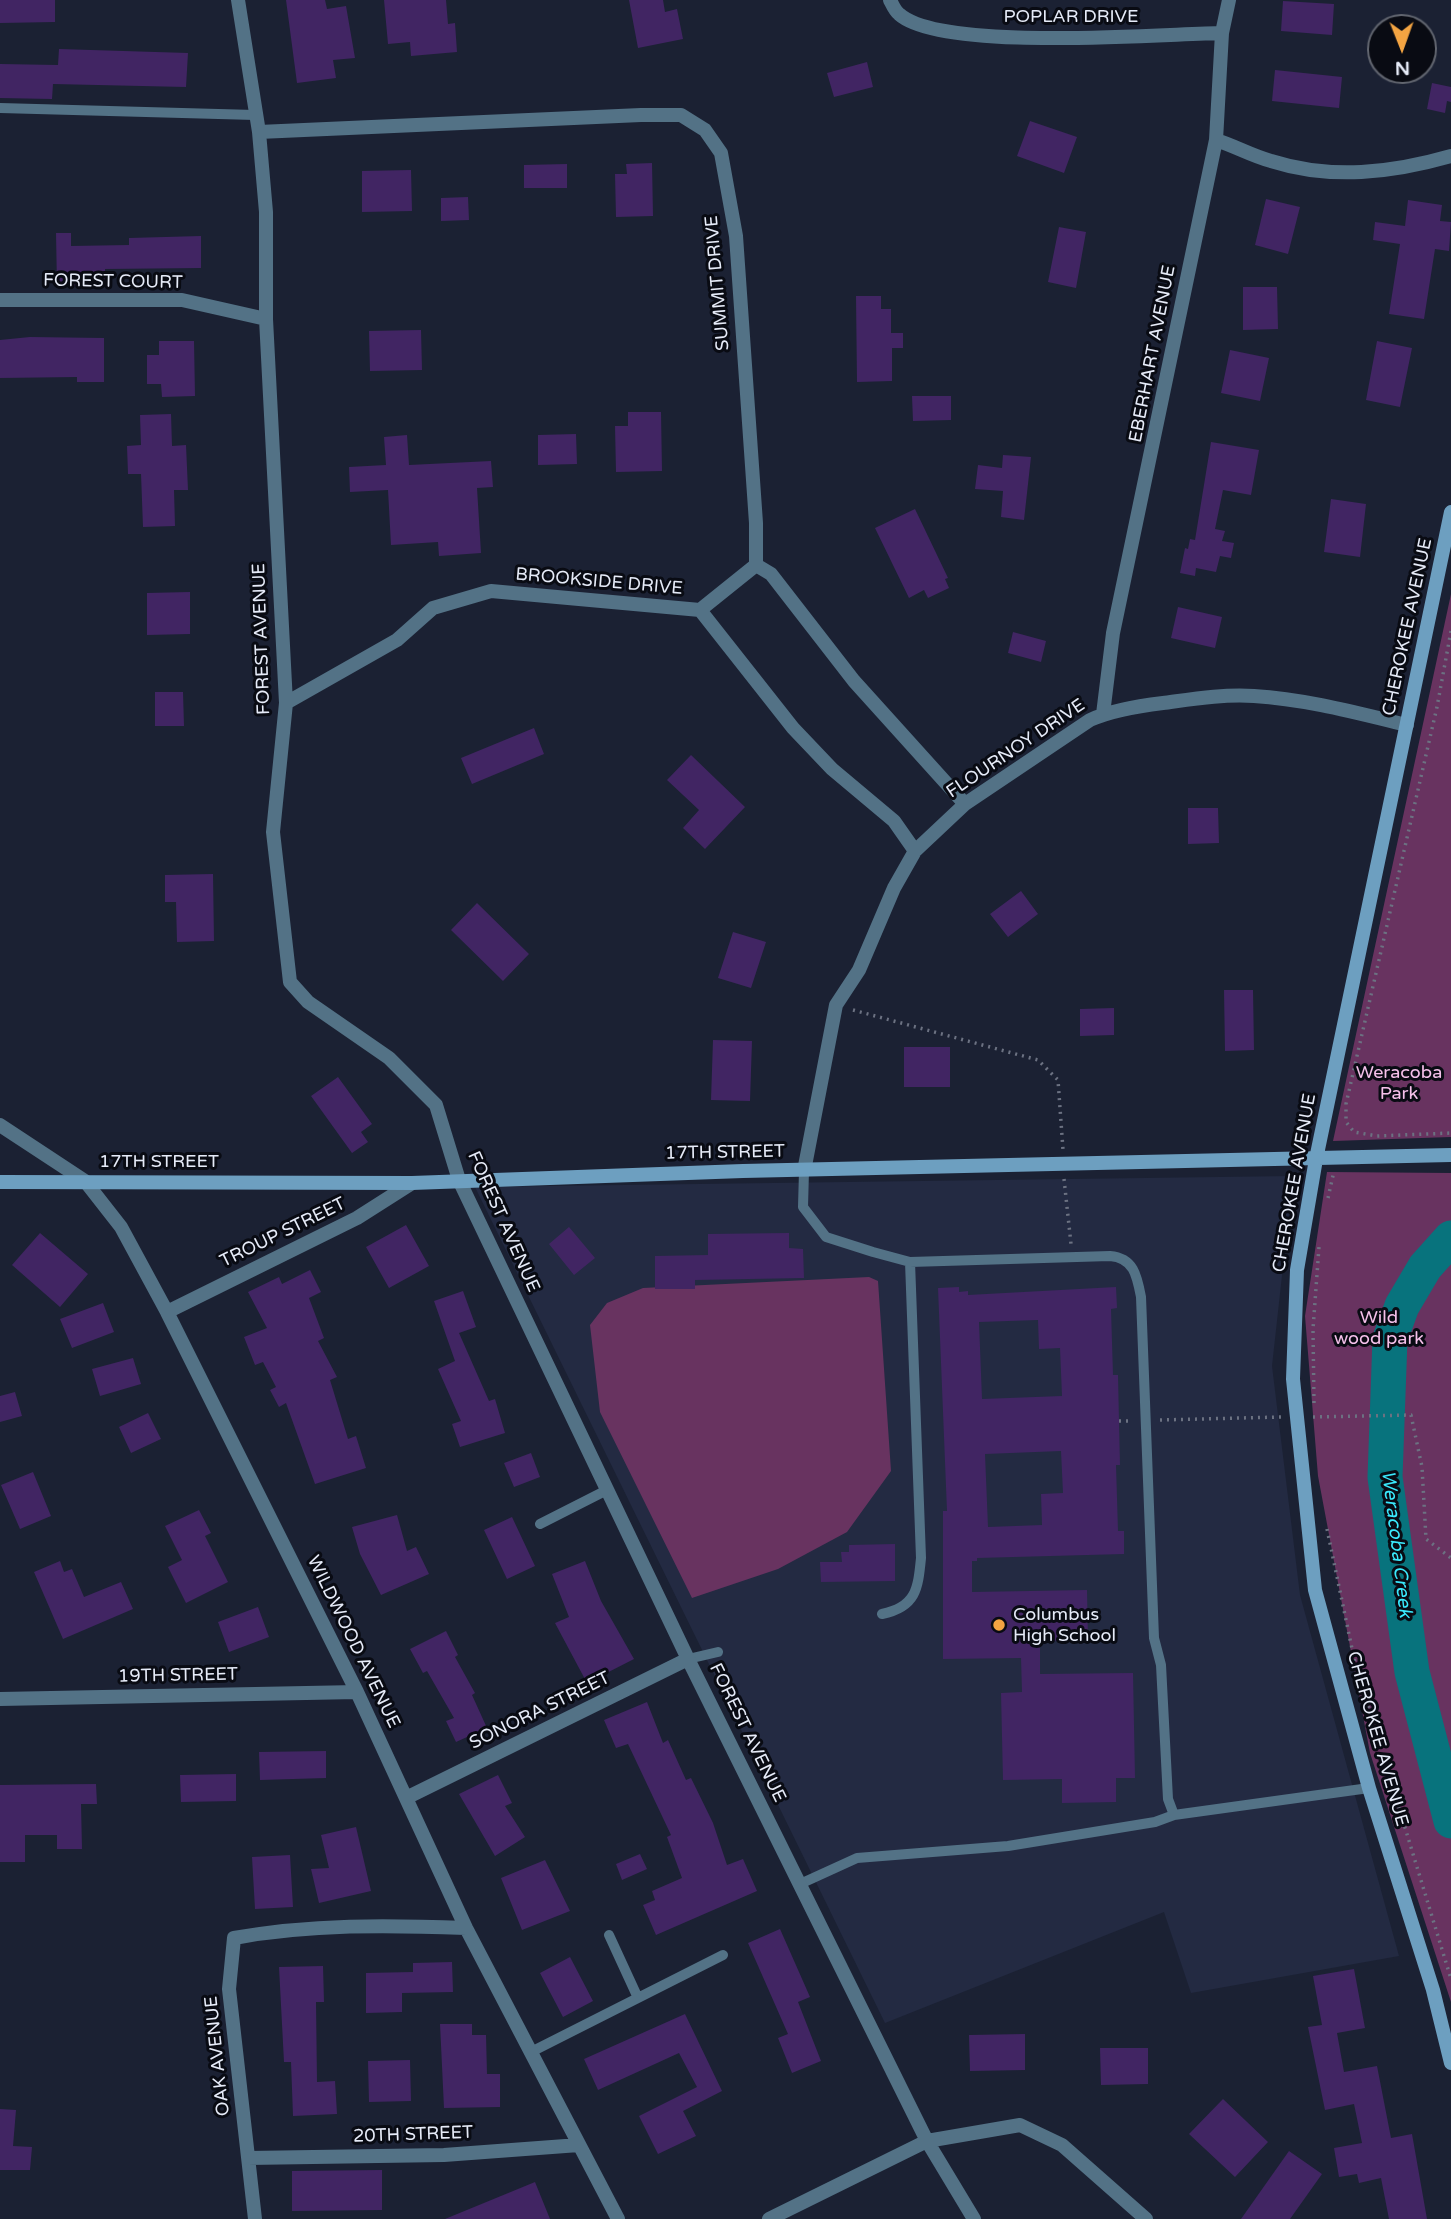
<!DOCTYPE html>
<html>
<head>
<meta charset="utf-8">
<style>
	body { margin:0 }
	#map { position:relative; width:1451px; height:2219px; overflow:hidden; background:#1b2133; font-family:"Varela Round",sans-serif }
	canvas { display:block }
	.north { position:absolute; left:1367px; top:14px; width:70px; height:70px; box-sizing:border-box; background:#090b13; border:2px solid #61656f; border-radius:50%; rotate:179deg; font-size:19px; font-weight:700; line-height:28px; text-align:center; color:#e6ebf8 }
	.north::after { content:''; display:block; margin:auto; width:24px; height:32px; background:#f3a442; clip-path:polygon(50% 0,100% 100%,50% 72%,0 100%) }
</style>
</head>
<body>
<div id="map">
<canvas width="1451" height="2219"></canvas>
<div class="north">N</div>
</div>
<script>
const context = document.querySelector('canvas').getContext('2d');
context.lineJoin = 'round';
function fill(path, color) { context.fillStyle = color; context.fill(path, 'evenodd'); }
function trace(path, color, width, dash) { context.strokeStyle = color; context.lineWidth = width; context.lineCap = dash ? 'butt' : 'round'; context.setLineDash(dash || []); context.stroke(path); }
function write(font, color, halo, rows, align = 'center') {
  context.font = font + ' "Varela Round",sans-serif'; context.lineWidth = 6; context.setLineDash([]); context.textBaseline = 'middle'; context.strokeStyle = halo; context.fillStyle = color; for (const [text, x, y, turn = 0] of rows) {
    context.save(); context.translate(x, y); context.rotate((+turn || 0) * Math.PI / 180); context.textAlign = isNaN(turn) ? turn : align; if (halo) context.strokeText(text, 0, 0); context.fillText(text, 0, 0); context.restore();
  }
}
fill(new Path2D(`
	M1293,1176L1272,1366L1300,1595L1399,1956L1191,1993L1164,1912L885,2023L475,1187Z`), '#232a42');
fill(new Path2D(`
	M1451,594V1137L1333,1141Z
	M1327,1172L1451,1173V2002L1370,1753L1318,1476L1305,1316Z
	M869,1277L878,1281L891,1471L847,1532L778,1569L692,1598L600,1412L590,1325L607,1303L643,1288Z`), '#683360');
trace(new Path2D(`
	M1451,1238L1425,1267L1402,1306L1390,1339L1385,1477L1412,1672L1451,1821`), '#08737d', 35);
fill(new Path2D(`
	M0,0H55V22L0,23Z
	M286,0H325L327,9L346,6L355,58L333,60L336,78L297,83Z
	M384,0H446L448,24L455,23L457,52L411,56L410,42L388,44Z
	M629,0H663L665,12L677,9L683,39L638,48Z
	M1283,1L1334,4L1332,35L1281,31Z
	M59,49L188,53L186,87L53,84L52,99L0,98V64L58,65Z
	M867,62L873,87L834,97L827,73Z
	M1275,70L1342,77L1339,108L1272,101Z
	M1432,83L1451,87V102L1447,101L1445,113L1427,109Z
	M1030,121L1077,137L1064,173L1017,156Z
	M652,163L653,216L616,217L615,174H627L626,164Z
	M567,164V188H524V165Z
	M411,170L412,211L362,212V171Z
	M468,197L469,220L441,221V198Z
	M1266,199L1300,207L1288,254L1255,245Z
	M1408,200L1442,205L1440,221L1451,222L1449,251L1435,249L1424,319L1389,314L1400,244L1373,240L1375,222L1405,226Z
	M1059,227L1086,232L1076,288L1048,282Z
	M56,233H71V246L129,245V238L201,236V268L105,269V285L57,286Z
	M1243,287H1277L1278,329L1243,330Z
	M856,296H881V309H891V333H903V348H892V381L857,382Z
	M421,330L422,370L370,371L369,331Z
	M30,337L104,338V382H77V377L0,378V340Z
	M159,341H194L195,396L162,397L161,384H147V355H159Z
	M1377,341L1412,348L1400,407L1366,400Z
	M1230,350L1269,358L1260,401L1221,393Z
	M912,396H951V420L913,421Z
	M628,412H661L662,471L616,472L615,426H628Z
	M171,414L172,446L186,445L188,490H174L175,526L143,527L141,474H128L127,446L141,445L140,415Z
	M576,434L577,464L538,465V435Z
	M407,435L409,465L491,461L493,487L477,488L481,553L439,556L438,542L391,545L388,490L350,492L349,467L386,465L384,437Z
	M1211,442L1259,450L1251,495L1223,490L1215,529L1225,531L1222,541L1234,543L1231,558L1220,556L1216,572L1196,568L1195,576L1180,573L1185,548L1188,549L1190,539L1195,540Z
	M1003,455L1031,457L1024,520L1001,517L1003,491L975,489L978,465L1002,468Z
	M1331,499L1366,504L1360,557L1324,552Z
	M915,509L948,578L945,579L949,588L928,598L924,590L909,598L875,528Z
	M190,592V634L147,635V593Z
	M1178,607L1222,617L1215,648L1171,638Z
	M1013,632L1046,641L1041,662L1008,653Z
	M155,692H183L184,726H155Z
	M534,728L544,754L472,784L461,758Z
	M691,755L745,807L705,849L683,828L699,810L667,780Z
	M1188,808H1218L1219,843L1188,844Z
	M213,874L214,941L177,942L176,902H165V875Z
	M1021,891L1038,914L1008,937L990,914Z
	M477,903L529,954L503,981L451,930Z
	M733,932L766,942L751,988L718,978Z
	M1224,990H1253L1254,1050L1225,1051Z
	M1114,1008V1035L1080,1036V1009Z
	M713,1040L752,1041L750,1101L711,1100Z
	M904,1047H950V1087H904Z
	M338,1077L372,1124L361,1132L368,1142L352,1153L311,1096Z
	M406,1225L429,1266L389,1288L366,1247Z
	M569,1227L595,1258L574,1275L549,1244Z
	M40,1233L88,1274L60,1307L12,1265Z
	M789,1233V1248L803,1249L804,1278L695,1280V1289H655V1256L708,1255V1234Z
	M310,1270L321,1292L309,1298L324,1338L318,1341L337,1377L330,1380L348,1439L356,1436L366,1468L315,1484L286,1403L279,1407L270,1390L276,1387L263,1362L255,1365L244,1337L267,1328L248,1292L279,1277L282,1284Z
	M959,1287V1292L968,1291V1295L1116,1287L1117,1308L1111,1309L1113,1375H1118L1119,1421L1120,1465H1116L1118,1531H1124V1554L977,1558V1561H972V1592L1087,1590L1088,1640L1040,1641V1674L1133,1673L1135,1778H1116V1802L1062,1803V1779L1003,1780L1001,1693L1022,1692L1021,1658L943,1659V1511H947L938,1288ZM1038,1320L1039,1349L1060,1348L1062,1396L982,1399L979,1322ZM1061,1451L1063,1493L1041,1494L1042,1525L988,1527L985,1454Z
	M463,1291L476,1327L459,1333L489,1401L495,1399L505,1433L460,1447L452,1424L461,1421L438,1369L455,1361L434,1301Z
	M103,1303L114,1332L72,1348L60,1319Z
	M133,1358L141,1384L100,1396L92,1369Z
	M15,1392L22,1416L0,1422V1396Z
	M148,1413L161,1439L131,1453L119,1427Z
	M531,1453L540,1477L514,1487L504,1463Z
	M33,1472L51,1516L20,1529L1,1485Z
	M199,1510L211,1533L205,1536L228,1582L186,1603L168,1567L182,1560L165,1526Z
	M397,1515L407,1551L416,1547L429,1574L381,1595L360,1554L352,1527Z
	M512,1517L535,1566L507,1579L484,1530Z
	M895,1544V1581L821,1582L820,1562H842L841,1552H849V1545Z
	M60,1561L64,1572L72,1569L84,1597L121,1582L133,1609L63,1639L34,1572Z
	M585,1561L601,1601L634,1659L587,1683L555,1623L569,1617L552,1574Z
	M258,1607L269,1637L229,1652L218,1622Z
	M446,1631L458,1655L455,1657L475,1693L472,1695L487,1728L456,1742L446,1721L454,1718L427,1671L423,1673L410,1649Z
	M647,1702L663,1743L668,1740L686,1780L691,1778L713,1823L727,1865L743,1859L757,1891L656,1935L643,1905L655,1900L652,1891L682,1878L667,1837L671,1835L628,1744L616,1748L604,1720Z
	M326,1751V1778L260,1780L259,1752Z
	M236,1774V1801L181,1802L180,1775Z
	M498,1775L512,1803L505,1806L525,1837L495,1856L459,1794Z
	M96,1784L97,1804H81L82,1849H57V1835H25V1862H0V1785Z
	M356,1827L371,1891L319,1903L311,1869L329,1868L321,1835Z
	M640,1854L647,1869L622,1880L616,1864Z
	M290,1855L293,1907L255,1909L252,1857Z
	M545,1860L570,1911L522,1930L501,1878Z
	M780,1929L810,1997L798,2002L821,2061L792,2073L778,2038L788,2034L748,1943Z
	M570,1957L593,2001L563,2017L540,1973Z
	M452,1962L453,1992L402,1993V2012L366,2013V1973L413,1972V1963Z
	M323,1966L324,2002H316L317,2082L335,2081L337,2114L293,2116L291,2062H284L279,1967Z
	M1354,1969L1365,2028L1337,2033L1344,2072L1377,2066L1391,2138L1412,2134L1427,2219H1389L1381,2178L1359,2183L1357,2174L1339,2177L1334,2148L1362,2143L1354,2104L1325,2110L1308,2027L1322,2025L1313,1976Z
	M685,2014L722,2091L683,2111L696,2136L658,2154L639,2116L697,2087L679,2053L598,2090L584,2059Z
	M440,2024H472V2035H486L487,2074H500V2107L444,2108Z
	M1025,2034V2070L970,2071L969,2035Z
	M1100,2048H1148V2084L1101,2085Z
	M410,2060L411,2101L369,2102L368,2061Z
	M1223,2099L1268,2142L1235,2177L1189,2134Z
	M0,2109L16,2110L13,2146L32,2147L30,2170H0Z
	M1289,2151L1322,2174L1290,2219H1241Z
	M382,2170V2210L292,2211V2171Z
	M535,2182L550,2219H445Z`), '#412563');
trace(new Path2D(`
	M1451,631L1437,707L1346,1104V1122L1354,1132L1377,1136L1451,1133
	M853,1010L1038,1060L1058,1080L1063,1150
	M1064,1179L1071,1244
	M1328,1198L1334,1171
	M1314,1403L1313,1329L1319,1247
	M1313,1417L1411,1415L1422,1467L1426,1539L1451,1558
	M1160,1420L1281,1417
	M1119,1421H1131
	M1327,1529L1355,1663L1451,1979`), '#6c7282', 3.5, [2, 5]);
trace(new Path2D(`
	M0,108L255,115
	M804,1171L803,1207L826,1237L873,1252L910,1262L1110,1256C1134,1258 1137,1276 1141,1297L1154,1638L1161,1665L1168,1799L1174,1815
	M540,1524L607,1490
	M882,1614C916,1607 918,1589 921,1558L910,1262
	M688,1659L718,1652
	M800,1884L857,1858L1008,1846L1155,1822L1174,1815L1369,1788
	M609,1935L638,1998
	M531,2052L723,1955`), '#537286', 10);
trace(new Path2D(`
	M238,0L259,132L266,212V319L286,703L273,832L290,982L308,1002L389,1058L436,1105L459,1180L688,1659L927,2141L974,2219
	M890,0C892,4 895,11 899,14C941,52 1159,34 1222,33
	M259,132L641,115H681L705,130L721,153L736,236L756,523V565L700,610
	M1216,140C1235,146 1252,156 1271,161C1331,180 1392,173 1451,156
	M0,300H182L266,319
	M756,565L771,574L854,681L965,804
	M286,703L397,640L433,608L491,591L700,610L793,728L832,769L894,821L915,851
	M1103,714L1113,633L1216,140L1222,33L1229,0
	M0,1125L85,1181L121,1227L167,1312L357,1692L466,1928L618,2219
	M804,1171L836,1005L859,970L894,888L915,851L965,804L1090,720C1112,710 1138,706 1163,703C1193,699 1223,694 1254,696C1305,699 1357,713 1407,725
	M167,1312L357,1218L412,1183
	M0,1699L357,1692
	M408,1797L688,1659
	M248,2158L444,2155L579,2145
	M255,2219L229,1989L234,1938C311,1924 388,1925 466,1928
	M769,2219L927,2141L1020,2125L1062,2145L1146,2219`), '#537286', 14);
trace(new Path2D(`
	M1451,512L1316,1159L1297,1270L1293,1379L1315,1590L1369,1788L1433,1990L1451,2063
	M0,1182L412,1183L743,1171L1451,1155`), '#6d9fc0', 14);
for (const [x, y, r, color] of [
	[999,1625,7,"#f3a442"]
]) { const dot = new Path2D(); dot.arc(x, y, r, 0, 2 * Math.PI); context.fillStyle = color; context.fill(dot); trace(dot, '#090b13', 2.5); }
write('18px', '#e6ebf8', '#090b13', [
	["POPLAR DRIVE",1071,17],
	["FOREST COURT",113,282,1],
	["SUMMIT DRIVE",718,283,-95],
	["EBERHART AVENUE",1153,354,-79],
	["BROOKSIDE DRIVE",599,582,5],
	["CHEROKEE AVENUE",1408,627,-78],
	["FOREST AVENUE",262,639,-92],
	["FLOURNOY DRIVE",1016,749,-34],
	["17TH STREET",725,1153,-1],
	["17TH STREET",159,1162],
	["CHEROKEE AVENUE",1295,1183,-80],
	["FOREST AVENUE",503,1222,66],
	["TROUP STREET",283,1233,-26],
	["WILDWOOD AVENUE",353,1642,64],
	["19TH STREET",178,1676,-1],
	["SONORA STREET",540,1711,-26],
	["FOREST AVENUE",747,1733,64],
	["CHEROKEE AVENUE",1377,1739,74],
	["OAK AVENUE",218,2056,-96],
	["20TH STREET",413,2135,-2]
]);
write('18px', '#f6c1eb', '#090b13', [
	["Weracoba",1399,1073],
	["Park",1399,1094],
	["Wild",1379,1318],
	["wood park",1379,1339]
]);
write('18px', '#e6ebf8', '#090b13', [
	["Columbus",1013,1615],
	["High School",1013,1636]
], 'left');
write('italic 19px', '#3ae9fc', '#090b13', [
	["Weracoba Creek",1396,1544,83]
]);
</script>
</body>
</html>
